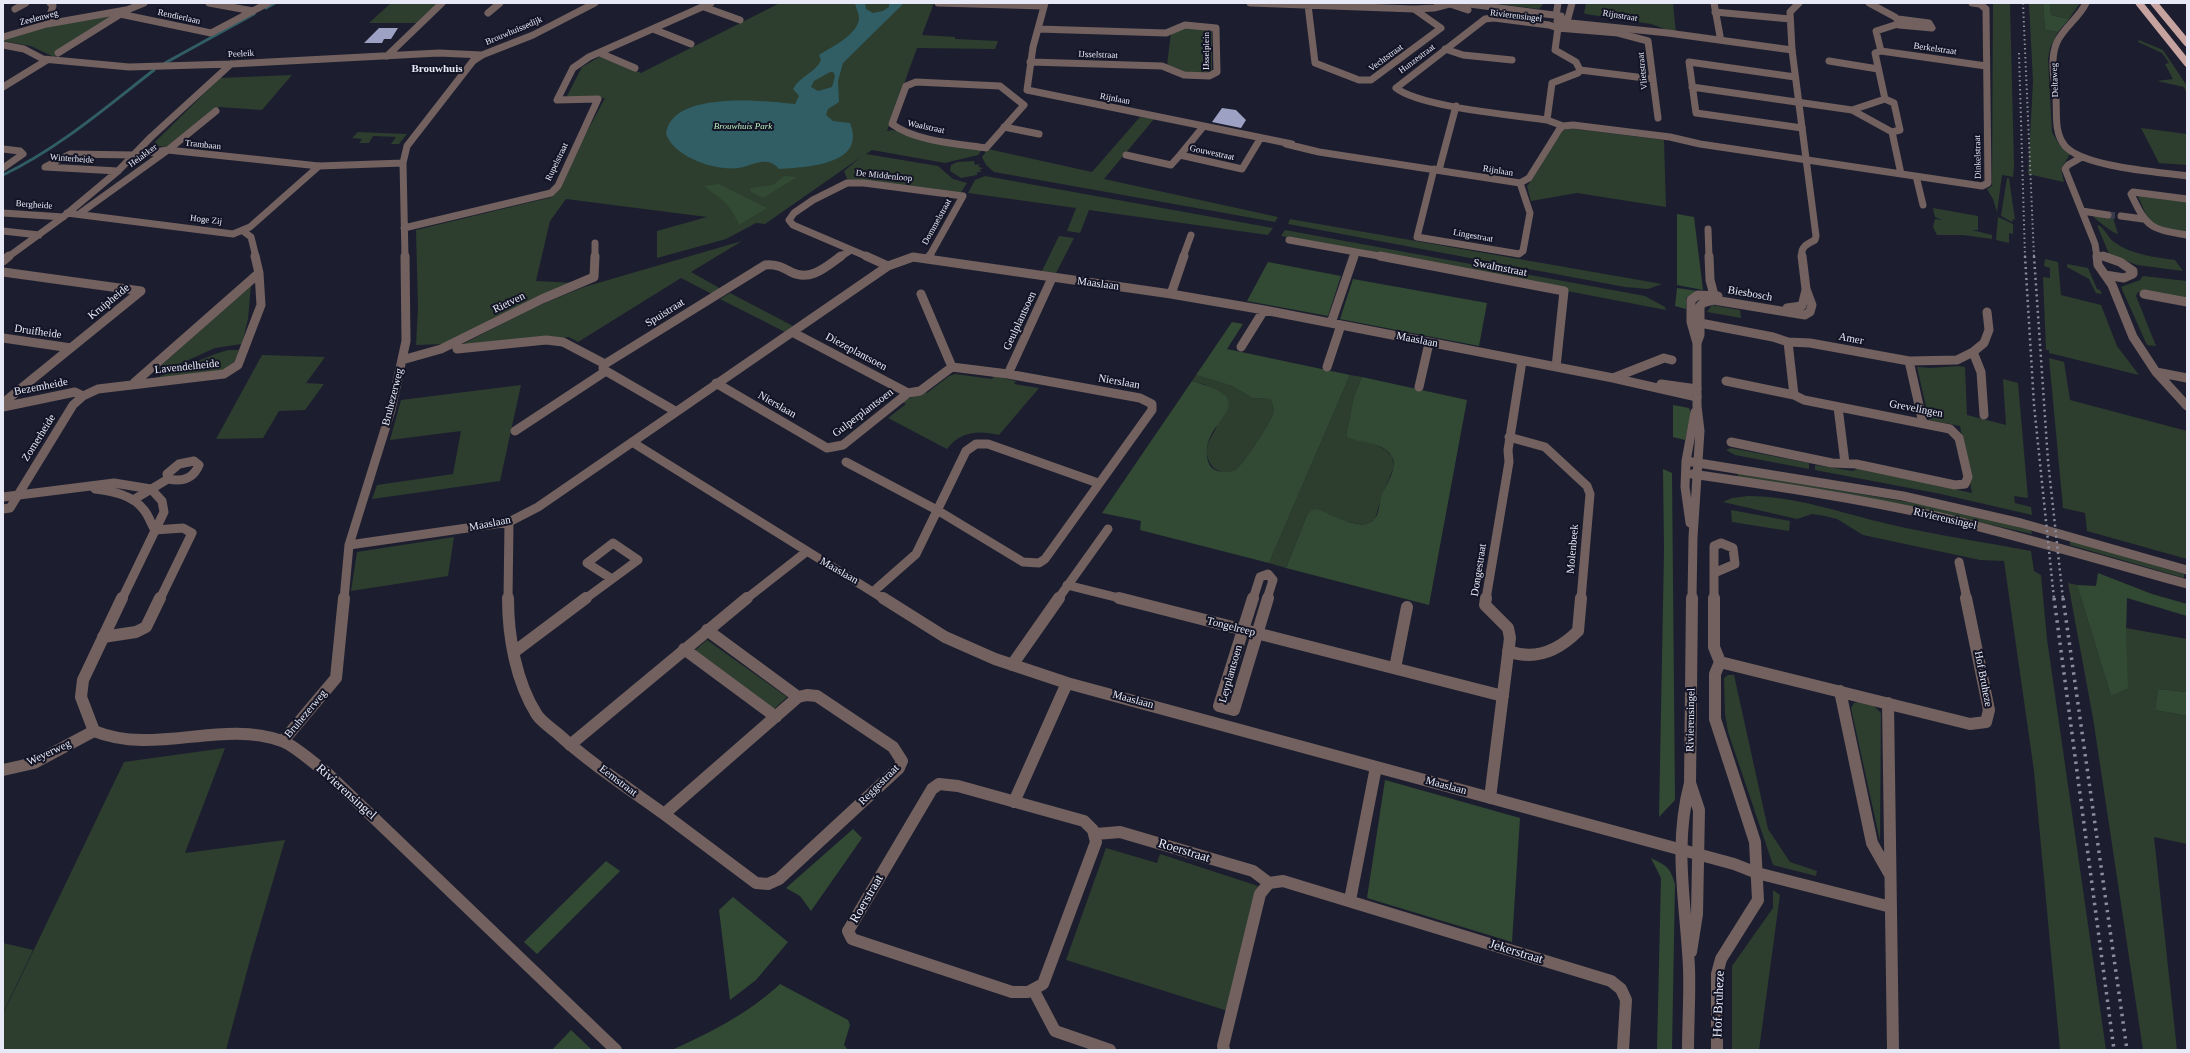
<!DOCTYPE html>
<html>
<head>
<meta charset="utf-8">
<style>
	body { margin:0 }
	#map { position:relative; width:2190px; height:1053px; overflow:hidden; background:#1c1e2f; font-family:Georgia,serif }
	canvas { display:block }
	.frame { position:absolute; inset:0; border:4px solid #e7e9f6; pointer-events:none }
</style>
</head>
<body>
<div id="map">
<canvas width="2190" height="1053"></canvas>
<div class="frame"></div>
</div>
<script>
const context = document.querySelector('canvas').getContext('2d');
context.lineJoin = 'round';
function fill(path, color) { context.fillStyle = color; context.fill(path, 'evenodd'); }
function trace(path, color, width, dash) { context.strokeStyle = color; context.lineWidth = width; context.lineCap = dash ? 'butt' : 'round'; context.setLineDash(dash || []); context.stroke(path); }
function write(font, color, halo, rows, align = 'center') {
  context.font = font + ' Georgia,serif'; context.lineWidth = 4; context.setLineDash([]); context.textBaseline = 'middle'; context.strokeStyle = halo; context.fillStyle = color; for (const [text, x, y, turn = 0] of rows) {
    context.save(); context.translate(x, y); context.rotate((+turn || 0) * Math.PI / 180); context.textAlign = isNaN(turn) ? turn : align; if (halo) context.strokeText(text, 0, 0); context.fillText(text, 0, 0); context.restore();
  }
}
fill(new Path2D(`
	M391,3H443L421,23H369Z
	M780,3H934L922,35L955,37V39L998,41L995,49L917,48L887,131L892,130L982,150L978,155L945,163L872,150L866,154L938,166L953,179L967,183L960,194L848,181L844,171L861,157L765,224L756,223L726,239L657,258V231L707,217L566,199L550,221L536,281L575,283L447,344L416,345L418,308L416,230L552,197L605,98H566L582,67L601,56L641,73Z
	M1491,3H1544L1539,9Z
	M1586,3H1673L1676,33L1651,24L1586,14L1584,13Z
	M1993,3H2010L2014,166L2013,177L2002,175L1997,212L1993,199L1987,189L1992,186Z
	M2029,3H2043L2045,30L2058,32L2050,48L2048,59L2052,132L2059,144L2070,154L2061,169L2064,182L2028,174L2033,82Z
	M2050,3H2080L2069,19L2051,15Z
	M114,15L54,57L31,46L3,41V39L60,24Z
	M1187,27L1212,28V74L1181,73L1167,65L1171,33Z
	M2139,40L2163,50L2187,86V94L2184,87L2157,81L2173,79L2165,64L2169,63L2162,53L2138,42Z
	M292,75L262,110L219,107L166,147L152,145L220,78Z
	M1140,117L1154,119L1104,179L1278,217L1275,222L994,172L986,165L982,157L988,149L1092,172Z
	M1567,128L1664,140L1666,207L1577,193L1531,201L1527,186C1539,173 1555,135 1567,128Z
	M2141,128L2187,134V165L2159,163Z
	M358,132L407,134L399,144H391L396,137L373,136L369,143H359L362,139L352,138Z
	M974,161L975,165L980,164L978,167L983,168L979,170L982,172H977V175L961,178L950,171L951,165L957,162Z
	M985,176L1273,228L1268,235L1089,210L1080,233L1067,231L1076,208L968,193L975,180Z
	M2007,178H2009L2015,220L2013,219L2012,222L2001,216Z
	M2137,194L2187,202V233C2149,227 2153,230 2137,194Z
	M1933,208L1978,216V230H1972L1992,235V239L1963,235H1937L1933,227L1935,219L1942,220L1935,217Z
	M2092,215L2113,218L2118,234C2114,234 2095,219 2092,215Z
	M1998,217L2013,224V234L2009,233V243L1996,240Z
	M1290,219L1662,284L1648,289L1625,287L1288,224Z
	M2097,225C2104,226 2108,238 2114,242C2132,255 2155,257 2175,260L2183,271L2137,265L2109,254Z
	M1285,230L1645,296L1665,307L1666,310L1281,236Z
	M1059,236L1074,238L1056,273L1042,271Z
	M742,241L691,272L723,290L714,295L681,278L578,342L569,337L453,349L535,307L584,287Z
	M2045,259L2058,262L2061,295L2101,305L2117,346L2139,375L2049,353V350H2046L2043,277L2050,278V268L2044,266Z
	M2067,264L2088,268L2097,289L2100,290L2102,294L2096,293L2089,279L2067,267Z
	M2143,276L2187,281V298L2144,292H2138L2136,296L2156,346L2147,345L2121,287L2140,280Z
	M251,285L248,319L242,344L215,348L173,367L154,372Z
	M730,293L793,326L785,332L720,299Z
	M1712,305L1740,310L1741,318L1707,312Z
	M228,350H239L232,367L224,371L156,378L215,354Z
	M262,355L325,357L306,383L324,384L305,410L279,411L263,438L216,439Z
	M2049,358L2064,362L2070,400L2187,431V559L2087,531L2085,513L2063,508Z
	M1958,366L1965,367L1967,415L2006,425L2003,379L2018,383L2028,498L2014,496L2015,503L2031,507L2032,515L1941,494L1815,470V465L1853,471L1858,468L1972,493L1960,426L1929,420L1917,367L1931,368Z
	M955,374L992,379L994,376L1016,381L1014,384L1039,388L999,435C979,430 960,431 947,449L888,418L906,404L902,402C909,397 916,397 924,391L927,393L949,376Z
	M1196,375L1232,386L1252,398L1270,399C1273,404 1274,408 1273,414C1270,423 1243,465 1235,470C1220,478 1206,465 1207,450C1207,441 1213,436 1216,428C1219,417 1221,406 1224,395L1206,385L1192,381Z
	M1350,375L1362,377L1354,396L1346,436L1375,444L1386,450L1392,457L1394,467L1382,495L1375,519L1368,524H1358L1338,519L1307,515L1286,568L1269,563Z
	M521,385L500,481L372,499L377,485L453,474L461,431L390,440L401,400Z
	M1731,448L1809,463V469L1735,455L1726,450Z
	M1737,473L1925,505L2031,529L2032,534L1943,514L1738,477Z
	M1748,496C1796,496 1841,513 1888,524C1935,535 1984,542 2031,551L2034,571L2041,575L2047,639L2106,1050H2060L2034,771L2004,561L1980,560L1863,535L1837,519L1825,516L1812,514L1797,519L1723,502L1732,498Z
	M1731,510L1790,521L1789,531L1732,522Z
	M454,537L448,576L351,591L357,552Z
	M2070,540L2184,574V578L2070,545Z
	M2068,583L2077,585L2111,696L2126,628L2187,639V692L2158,689L2155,710L2187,716V844L2154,837L2177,1050H2143L2093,718Z
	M707,640L787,697L773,710L693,652Z
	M1728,675H1734L1768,829L1790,862L1817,871L1816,876L1773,865L1728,732L1725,714L1724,678Z
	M1859,702L1872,704L1881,713L1880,841L1851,708L1854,703Z
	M225,748L185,853L285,840L251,956L226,1050H3V1014L124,762Z
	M1106,848L1157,863L1160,854L1258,886L1228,1011L1066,960Z
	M1773,890L1780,895L1759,1050H1732V966L1773,908Z
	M3,943L33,950L3,1013Z`), '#2d3d2e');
fill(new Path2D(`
	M2043,3H2050L2051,15L2069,19L2058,32L2045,30Z
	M784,176L797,177L763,198L751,192L750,188L773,185Z
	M719,184L767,208L739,225C730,203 722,200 704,186Z
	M1677,214L1694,217L1703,290L1677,285Z
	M1268,262L1341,276L1328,316L1247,301Z
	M1353,279L1487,303L1479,346L1340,319Z
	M1677,288L1698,291L1686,298V309L1675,306Z
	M1232,322L1243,324L1227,349L1350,375L1269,563L1140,530L1141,521L1102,513L1192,381C1267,402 1204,418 1207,454C1207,458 1208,464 1212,468C1217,473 1229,473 1235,470C1243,465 1270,423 1273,414C1274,408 1273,404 1270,399L1252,398L1232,386L1196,375Z
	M1362,377L1467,400L1429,605L1286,568L1307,515L1312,510L1317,509C1329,514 1358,529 1369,523C1381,518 1378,504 1382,494C1387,483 1398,468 1392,457C1383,440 1360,445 1346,436L1354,396Z
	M1673,405L1689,408L1691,413L1685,440L1673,437Z
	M1663,469L1672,473L1675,800L1659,817L1664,551Z
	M2098,573L2152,594L2187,604V616L2127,598L2126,634L2128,688L2111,696L2077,585L2096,586Z
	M2158,689L2187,692V716L2155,710Z
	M1385,780L1520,818L1512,942L1367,898Z
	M853,829L862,838L811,911L800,896L786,888Z
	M1651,858C1667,866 1670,867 1675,884L1672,1050H1657L1661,878Z
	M606,861L620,871L537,954L524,942Z
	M733,897L788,942L756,980L730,1000L719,910Z
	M780,984L848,1020L850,1025L844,1045L848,1050H672C713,1031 746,1015 780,984Z
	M571,1030L592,1050H552Z`), '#324a33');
fill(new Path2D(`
	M855,3H865L866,9L873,13L883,11L889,7V3H904L843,63L838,81L839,102L828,109L826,115L833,121L850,123C867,165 807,167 779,169C766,154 751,167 738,168C715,171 674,157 666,134C671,90 765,101 795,104L799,96L793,89C800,76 815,73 821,60L819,55C830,48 859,34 859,18C859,14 856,8 855,3ZM830,72H833L835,76L832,87L818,91L811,87L814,81Z`), '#315d64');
trace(new Path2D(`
	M266,8L275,3
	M165,63L254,14
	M3,175C59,148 105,108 154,70`), '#315d64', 3);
fill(new Path2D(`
	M379,28H398L391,39H384L382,43H364Z
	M1222,108L1236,110L1246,120L1241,128L1212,122Z`), '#9da2c4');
trace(new Path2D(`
	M2108,215L2121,216`), '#3a3c4d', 7, [7, 3.5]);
trace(new Path2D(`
	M209,3L253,11
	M938,3L1044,6
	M1045,3L1033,47L1027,90L1292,144
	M1250,3L1414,9L1434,8L1453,3
	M1714,3L1720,36
	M2086,3C2079,18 2064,27 2057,42C2049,60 2055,80 2056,99C2057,114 2054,133 2065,146C2083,167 2159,172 2187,176
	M1308,5L1315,63L1359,80H1371L1441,28L1414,9
	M704,7L740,20
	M15,9L26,3
	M1715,12L1790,19
	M488,13L500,3
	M120,14L211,33L268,3
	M1494,18L1549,25L1558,28L1555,50L1576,62L1580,70L1578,73L1552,83L1547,120C1513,115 1420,107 1396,88L1485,19Z
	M1898,19L1929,23L1932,28L1899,25
	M47,24L53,6L50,3
	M1558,28L1618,33L1648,41L1658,118
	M653,29L691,44
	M3,37L47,24L126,10
	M3,45L24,49L43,59L129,67L231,64L439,53L482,55
	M1445,49L1463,55L1512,60
	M1792,50L1790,12L1799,3
	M1881,51L1986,66
	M58,53L127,10L144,3
	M600,53L635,68
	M387,56L442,3
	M1829,61L1878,69
	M1030,62L1162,66L1184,75L1209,76L1217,72L1216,28L1185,25L1166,33L1038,29
	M1580,70L1653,79
	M1795,77L1689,62L1696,113L1802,128
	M916,82L1000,86L1024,105L986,148C959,144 914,141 892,124L906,86Z
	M3,87L47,60
	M1692,87L1852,110L1892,132L1901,174
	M1885,99L1894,103L1900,130L1892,132
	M1852,110L1885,99L1875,53L1881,51L1876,31L1901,23L1895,17L1869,3
	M1547,120L1563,126
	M1004,127L1039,134
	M1203,127L1180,155L1242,169L1260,139
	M1286,144L1319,152L1520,183L1529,178L1559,130L1563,126L1573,125L1670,137L1700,144L1982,186L1988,183L1986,9L1980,4L1972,3
	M3,149L20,151L23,154L3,168
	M1126,155L1171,165L1180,155
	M2082,157L2068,165L2065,169L2095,244L2097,257
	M1434,169L1417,237L1519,254L1523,251L1530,213L1520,183
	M1439,170L1456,106
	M118,171L45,167L70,154L134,155L168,150L319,166L403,163
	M1916,176L1923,205
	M2187,199L2133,192L2131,194C2147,228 2150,229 2187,235
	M2082,211L2108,215
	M3,213L63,217
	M67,213L233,234L250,227L319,166
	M79,214L168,150L216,111
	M2121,216L2143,219
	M404,228L551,193L558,186L598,99L557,100L573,68L589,57L711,3
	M1708,229L1709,257
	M3,231L39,235
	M243,231L251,237L256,257
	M1289,240L1356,252
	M2097,255L2107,257
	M8,257L63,217L118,171L151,137L231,64
	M405,257L403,163L407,146L473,61L482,55L533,35L595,3
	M595,257V243
	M840,257L851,250
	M868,257L793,225L789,220L794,213L813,200L847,183H864L963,196L929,257
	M911,257H916
	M1183,257L1191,235
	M1354,257L1356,252L1385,257`), '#72615f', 7);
trace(new Path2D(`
	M866,256L888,266
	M1380,256L1564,291L1556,367
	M1709,256L1710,280L1714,295
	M2097,256L2098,265L2112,285L2133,337L2156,372L2187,406
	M2103,256L2120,262L2133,271V274L2124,278L2105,275
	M929,258L930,256
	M3,261L9,256
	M3,272L141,291L3,403
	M921,294L952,367
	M1171,294L1184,256
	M2144,294L2187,302
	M1331,323L1354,256
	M1700,323L1773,337L1788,342L1810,343L1909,361L1957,360L1973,352L1984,343L1989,330L1987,312
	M792,332L908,393
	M3,338L71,348
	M1788,342L1794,395
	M1241,347L1264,310
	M457,349L546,340L563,342L605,364
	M1973,352L1981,372L1984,415
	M402,360L441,349L542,299L594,277L595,256
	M1909,361L1923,423
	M1327,367L1341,325
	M2156,372L2187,378
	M1008,374L1052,278
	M1613,378L1664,358L1672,360
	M1726,381L1794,395L1804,400L1950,429L1959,438L1968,477L1965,484L1955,485L1856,464L1832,463L1731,442
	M134,383L259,273
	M716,383L827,448L843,445L908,393L920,391L952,367L1008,374L1140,398L1152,404V410L1045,559L1039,563L1023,562L937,510L846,462
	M1661,384L1697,389
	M1419,387L1429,343
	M3,407L75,392L83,396
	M1838,407L1845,463
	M675,411L606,371L603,368L605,364L765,265C776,264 782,267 791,272C810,282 826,267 841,256
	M515,431L606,371
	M1509,437L1545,447L1587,486L1590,494L1581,599
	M632,442L884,599
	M194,461L199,465C193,479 182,482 168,479L167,474L179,464Z
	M133,500L168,479
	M3,509L10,508L73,405L83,396L98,389L224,374L238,365L261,305L259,273L255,256
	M155,530L183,528L192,533L160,599
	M1721,543L1733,548L1735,564L1714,573V546Z
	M349,545L509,522L538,507L888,266L913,257L1171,294L1264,310L1613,378L1697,397
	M1959,562L1967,599
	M1714,573V599
	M1067,585L1123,599
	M874,591L916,554L966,451L976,444H988L1098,483
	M344,599L349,545L391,410L406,341L405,256
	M508,599L509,522
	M585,599L638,560L613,543L587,563L612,579
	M746,599L806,552
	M1058,599L1108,529
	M1253,599L1260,577L1268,574L1273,580L1267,599
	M1486,599L1509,462L1508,450L1522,361`), '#72615f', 9);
trace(new Path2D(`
	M508,598C508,637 516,682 537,715C542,722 551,728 557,733C590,763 628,788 664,814
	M883,598L945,637L995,659L1067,683L1734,864L1757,873L1891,907
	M1119,598L1503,696
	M1253,598L1219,706L1234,710L1268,598
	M1486,598L1485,605L1508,628L1510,638L1490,798
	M1714,598V647L1720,662L1715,674V719L1755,842L1758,900L1721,959L1717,974V1050
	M707,630L798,697
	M103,637L136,632L146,627L160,598
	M684,649L776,717
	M1508,651C1535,661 1558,651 1578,631L1581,598
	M514,652L586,598
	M1720,662L1970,724L1986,722L1989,710L1966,598
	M1012,665L1059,598
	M1395,668L1407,607
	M1840,691L1872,843L1889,873
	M807,695L817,696L893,747L902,761L899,768L779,879L768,884L756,883L664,814L798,697Z
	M1888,703L1893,1050
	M283,741L336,678L344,598
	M570,745L747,598
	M3,770L34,763L94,731
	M939,784L958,786L1084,821L1093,830L1096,842L1043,984L1028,992H1012L852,939L848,931L932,789Z
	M1014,802L1067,683
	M1096,834L1120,832L1253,871L1269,883
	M1350,900L1376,767
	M1034,991L1055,1031L1110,1050
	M1224,1050L1223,1046L1260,894L1269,883L1283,881L1611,981L1621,989L1626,1000L1623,1050`), '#72615f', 12);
trace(new Path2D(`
	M1447,3L1468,10
	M1462,3L1561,16
	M1558,3L1556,16L1561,22L1668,33L1792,50L1816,236L1815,240C1807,244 1800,247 1802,257
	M1557,21L1561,22L1568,18L1572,3`), '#72615f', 7);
trace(new Path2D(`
	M1787,308L1802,306L1806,290
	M1697,343L1691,322V300L1698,295L1718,296
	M1686,461L1695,412
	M1692,474C1774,486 1856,498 1936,516C2020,536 2104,561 2187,584
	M95,489C112,491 133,495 144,510C149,516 151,524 155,530
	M3,497L114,483L151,489L162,501L164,512L122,599
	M1690,523L1685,487L1686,461L1903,496L2021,523L2187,570
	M1692,599L1693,537L1700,431L1697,406V343L1700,335V306L1703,303L1714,300L1805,315L1810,312L1812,305L1806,289L1802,256`), '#72615f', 9);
trace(new Path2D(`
	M122,598L83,680L81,697L94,731C155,756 221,719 282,741C294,745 316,765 327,773L616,1050
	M1690,783L1699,810L1697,914L1691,952
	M1688,1050C1688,1023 1690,995 1689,968C1686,903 1673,847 1690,783L1692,598`), '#72615f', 12);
trace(new Path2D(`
	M2139,3L2187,63
	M2154,3L2187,43`), '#c7a39f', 7);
trace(new Path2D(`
	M2023,3L2034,257
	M2019,53L2025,257`), '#8b8d9c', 2, [1.5, 3]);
trace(new Path2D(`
	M2025,256L2034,405L2054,599
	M2034,256L2048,461L2063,599`), '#8b8d9c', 2.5, [2, 3.5]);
trace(new Path2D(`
	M2054,598L2114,1050
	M2063,598L2127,1050`), '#8b8d9c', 3.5, [2.5, 5]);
write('9px', '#e7e9f6', '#131425', [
	["Rivierensingel",1516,16,7],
	["Rijnstraat",1620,16,9],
	["Rendierlaan",179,17,12],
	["Zeelenweg",39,18,-14],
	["Brouwhuissedijk",514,31,-23],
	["Berkelstraat",1935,49,8],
	["IJsselplein",1207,51,-90],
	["Peeleik",241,54,-3],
	["IJsselstraat",1098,55,2],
	["Vechtstraat",1386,58,-36],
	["Hunzestraat",1417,59,-37],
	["Vlietstraat",1643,71,-96],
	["Deltaweg",2055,80,-92],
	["Rijnlaan",1115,99,11],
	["Waalstraat",926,127,12],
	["Trambaan",203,145,6],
	["Gouwestraat",1212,153,12],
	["Heiakker",143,156,-36],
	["Dinkelstraat",1978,157,-91],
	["Winterheide",72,159,4],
	["Rupelstraat",557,162,-64],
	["Rijnlaan",1498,171,9],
	["De Middenloop",884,176,6],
	["Bergheide",34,205,4],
	["Hoge Zij",206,220,7],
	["Dommelstraat",937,222,-61],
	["Lingestraat",1473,236,10]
]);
write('italic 9px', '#bdedbe', '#131425', [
	["Brouwhuis Park",743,127]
]);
write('bold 11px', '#e7e9f6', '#131425', [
	["Brouwhuis",437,69]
]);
write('11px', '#e7e9f6', '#131425', [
	["Swalmstraat",1500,268,11],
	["Maaslaan",1098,284,8],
	["Biesbosch",1750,294,10],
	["Kruipheide",109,302,-39],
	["Rietven",509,303,-26],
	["Spuistraat",665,313,-32],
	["Geulplantsoen",1020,321,-65],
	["Druifheide",38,332,8],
	["Amer",1851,339,11],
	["Maaslaan",1417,340,11],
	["Diezeplantsoen",856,352,28],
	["Lavendelheide",187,367,-6],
	["Nierslaan",1119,382,10],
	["Bezemheide",41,387,-11],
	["Bruhezerweg",393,397,-76],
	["Nierslaan",777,405,30],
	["Grevelingen",1916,409,11],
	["Gulperplantsoen",863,413,-37],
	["Zomerheide",39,438,-58],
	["Rivierensingel",1945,519,13],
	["Maaslaan",490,524,-11],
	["Molenbeek",1573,549,-85],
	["Dongestraat",1479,570,-81],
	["Maaslaan",839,571,30],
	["Tongelreep",1231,627,14],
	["Leyplantsoen",1231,674,-74],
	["Hof Bruheze",1983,679,79],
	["Maaslaan",1133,700,15],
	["Bruhezerweg",306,714,-50],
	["Rivierensingel",1691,720,-89],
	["Weyerweg",49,753,-25],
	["Eemstraat",618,781,37],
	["Reggestraat",879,785,-45],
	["Maaslaan",1446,786,15]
]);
write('13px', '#e7e9f6', '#131425', [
	["Rivierensingel",346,792,42],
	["Roerstraat",1184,851,17],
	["Roerstraat",867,899,-60],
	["Jekerstraat",1516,952,17],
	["Hof Bruheze",1719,1004,-88]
]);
</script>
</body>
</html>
